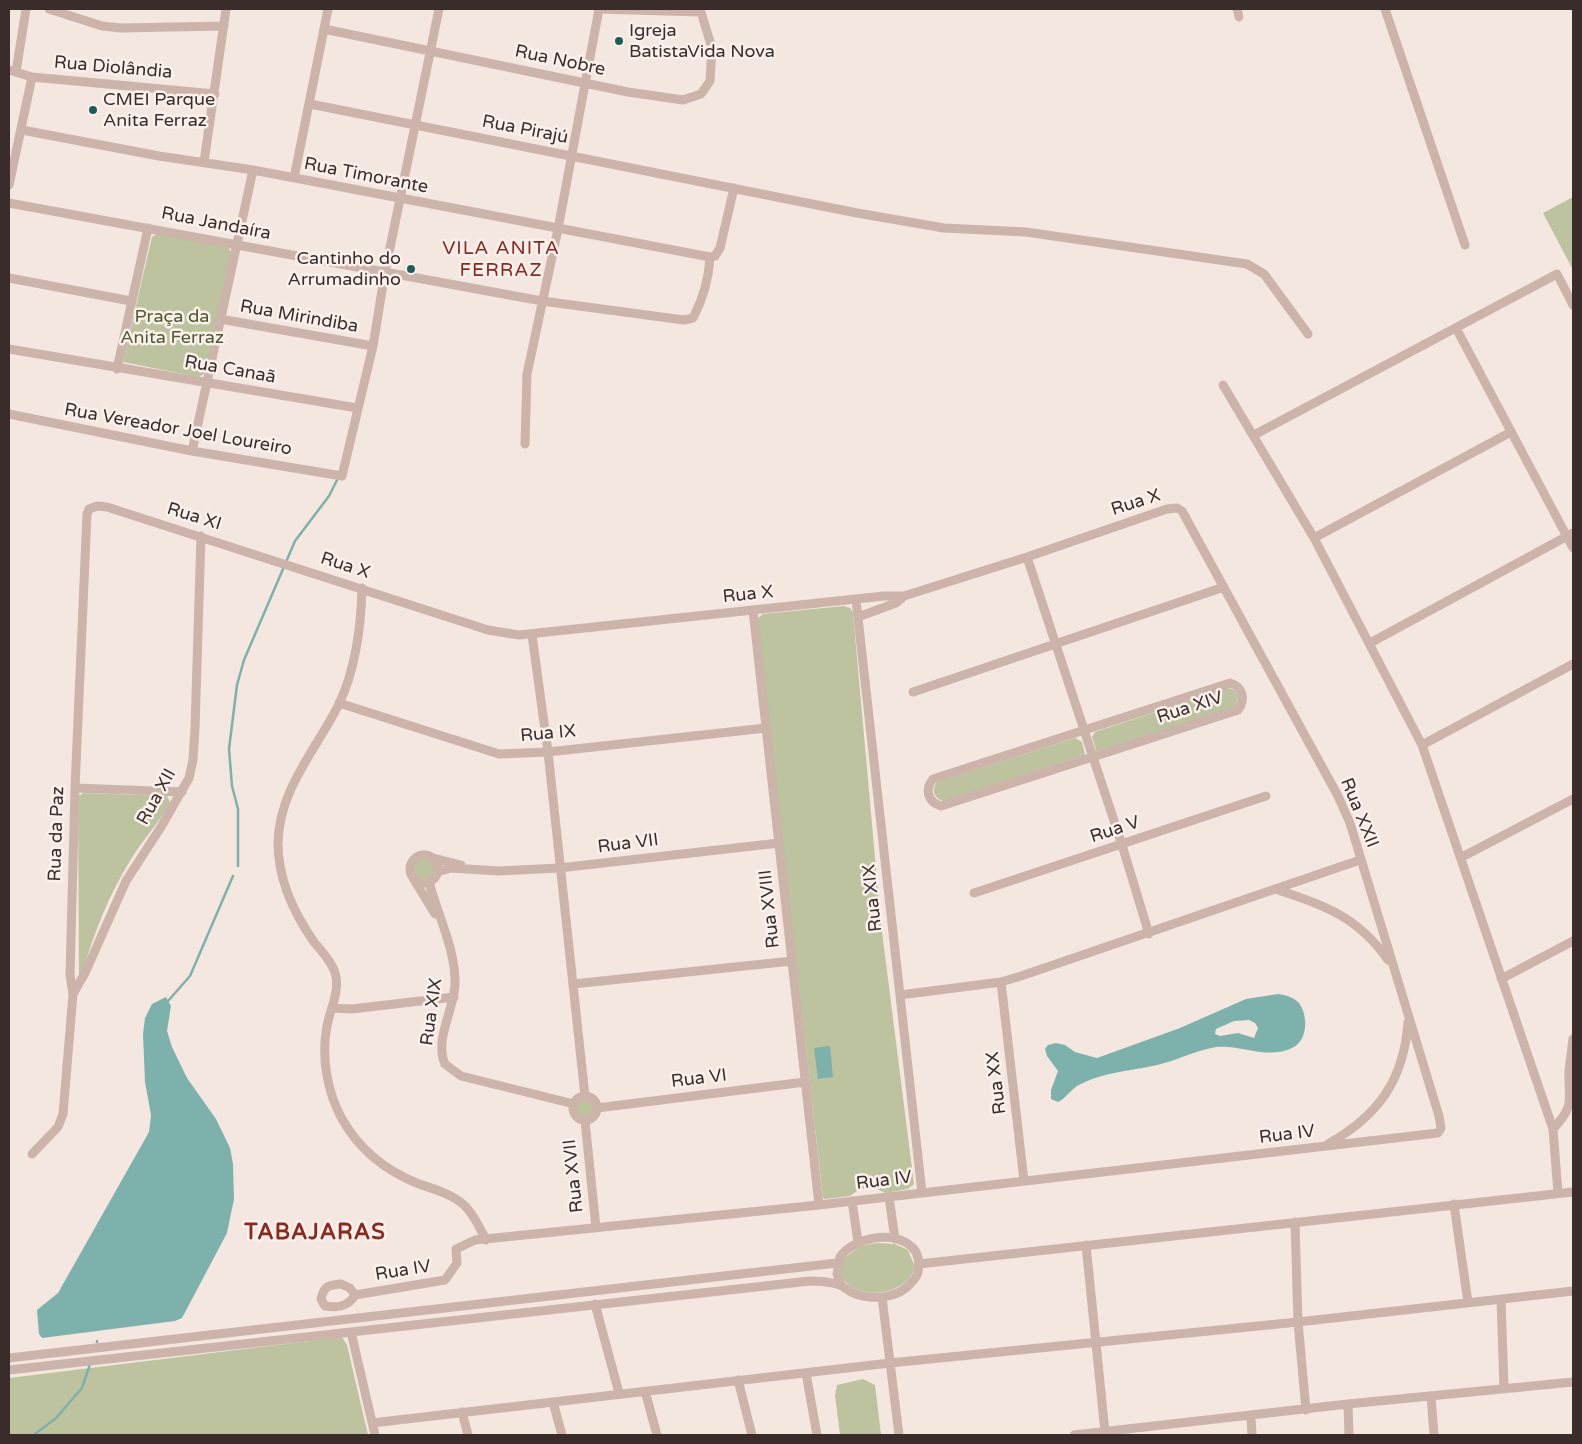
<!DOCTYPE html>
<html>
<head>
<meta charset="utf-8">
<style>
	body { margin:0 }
	#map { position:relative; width:1582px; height:1444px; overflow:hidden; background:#f4e7df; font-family:"Varela Round",sans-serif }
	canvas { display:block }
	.frame { position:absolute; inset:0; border:10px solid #3a2c2a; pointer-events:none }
</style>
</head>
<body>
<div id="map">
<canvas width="1582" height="1444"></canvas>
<div class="frame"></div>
</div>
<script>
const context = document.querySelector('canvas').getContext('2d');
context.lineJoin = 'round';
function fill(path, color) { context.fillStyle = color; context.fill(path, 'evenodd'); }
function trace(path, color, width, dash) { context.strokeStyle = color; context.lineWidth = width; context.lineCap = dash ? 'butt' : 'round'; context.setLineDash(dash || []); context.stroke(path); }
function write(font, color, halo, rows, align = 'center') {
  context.font = font + ' "Varela Round",sans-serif'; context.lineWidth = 5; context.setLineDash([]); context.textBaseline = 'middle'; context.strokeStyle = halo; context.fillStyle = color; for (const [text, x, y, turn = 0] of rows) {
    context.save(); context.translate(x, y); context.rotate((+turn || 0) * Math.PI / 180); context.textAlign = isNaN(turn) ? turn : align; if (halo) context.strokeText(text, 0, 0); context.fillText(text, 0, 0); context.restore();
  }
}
fill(new Path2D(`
	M1573,197V270L1543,213Z
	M159,233L229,248L231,253L205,373L199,377L123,362L152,237Z
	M844,606L850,608L853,613L881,924L914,1184L908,1189L885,1193L877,1189L867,1188L858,1190L850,1196L825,1199L823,1198L757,619L763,614Z
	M1228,688C1239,690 1240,698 1235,707L1099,753L1096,750L1092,737L1095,732Z
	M1075,738L1082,742L1085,755L944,801C934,799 931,790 937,782Z
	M83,793L167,796L170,802C165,815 142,841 133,856C110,892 94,932 82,974L79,975L78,797Z
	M413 868a11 11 0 1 1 22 0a11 11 0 1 1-22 0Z
	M575 1108a10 10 0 1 1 20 0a10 10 0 1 1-20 0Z
	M877,1243L895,1244L908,1250L915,1267C905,1304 829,1301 843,1259L860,1246Z
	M342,1337L347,1345L368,1435H9V1378Z
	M863,1379L875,1385L881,1435H840L835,1395L837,1385Z`), '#bdc39e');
fill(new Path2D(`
	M1278,994C1286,995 1293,997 1299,1003C1308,1015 1308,1039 1294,1047C1267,1061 1243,1044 1216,1047C1197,1050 1180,1059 1161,1064C1135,1071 1106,1071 1081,1084C1071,1088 1067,1098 1058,1102L1051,1099V1090L1058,1071L1047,1056L1045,1049L1048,1045L1056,1043L1065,1045L1075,1052L1097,1058L1180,1028L1246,999ZM1249,1020L1255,1023L1258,1028L1254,1038L1238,1033L1220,1036L1215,1034L1216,1029L1234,1021Z
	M166,997L171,1006L167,1031L172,1047L187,1078L216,1119L230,1148L233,1164L234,1199L227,1233L182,1318L175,1321L42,1338L39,1334L37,1310L58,1293L149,1132L151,1115L145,1082L143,1034L145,1018L152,1004Z
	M830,1046L833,1077L818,1079L814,1048Z`), '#7db2ac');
trace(new Path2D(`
	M238,866V809L232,786L229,749L237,685L244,660L295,541L329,496L337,480
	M168,1001L190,976L233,876
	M97,1342V1341
	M34,1435L56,1418L82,1388L90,1364`), '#7db2ac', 2.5);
trace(new Path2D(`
	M49,9L102,26L121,28L224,26
	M598,9L701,12
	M1237,9L1239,17
	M1385,9L1465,245
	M324,29L628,92L683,100L701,94L710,81L712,48L700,9
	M9,70L32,77L215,94
	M16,72L26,9
	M310,104L857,213L944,228L1026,232L1247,264L1264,274L1308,334
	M22,130L159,156L253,170L710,257L715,256L720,248L734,188
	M204,162L226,9
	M294,178L328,9
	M9,185L32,77
	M9,203L542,301L684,320L693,318C703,299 709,278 710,257
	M9,278L131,301
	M220,319L373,346
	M1456,328L1573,548
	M9,349L357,408
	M117,369L148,228
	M1223,385L1314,538L1422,745L1553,1129L1558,1193
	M9,414L192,451L342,476L373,346L385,272L439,9
	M1254,435L1557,274L1573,305
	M525,444L527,374L558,229L599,9
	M192,451L253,170
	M1314,538L1511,432
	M1027,557L1122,845L1149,934
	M362,588C361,628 356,668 339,704C316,750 279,789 278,843C278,880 293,912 314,942C322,952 334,964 336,977C339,993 330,1010 327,1026C321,1056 327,1092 342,1119C359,1149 386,1171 419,1184C434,1189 452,1194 464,1205C474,1214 480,1229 486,1240
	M856,600L922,1193
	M753,610L819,1205
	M858,617L896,603L904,596
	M532,635L548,752L585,1096
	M1370,643L1573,533
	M1230,683C1243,687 1246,699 1238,710L941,806C928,802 924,790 933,779Z
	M913,692L1224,587
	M339,703L499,754L548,752L766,728
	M1422,745L1573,664
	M75,788L182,792
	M410 869a14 14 0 1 1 28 0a14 14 0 1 1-28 0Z
	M1462,857L1573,799
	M433,858L461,865
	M437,872L451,868L499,871L559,868L779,843
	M413,878L435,914
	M429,882C438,916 456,950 455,985C454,1010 434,1040 445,1064L461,1076L574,1104
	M1278,890C1325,905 1359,918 1388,960
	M974,893L1266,796
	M1501,979L1573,941
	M1001,982L1024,1181
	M573,984L792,961
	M73,994L85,973L126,881L161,827L189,778L193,760L195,728L201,536
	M900,995L1001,982L1021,976L1360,860
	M332,1008L352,1009L454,997
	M573 1108a12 12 0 1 1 24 0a12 12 0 1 1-24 0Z
	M597,1108L805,1082
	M585,1121L596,1228
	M1553,1129C1576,1104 1568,1101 1569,1071C1570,1060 1572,1049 1573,1039
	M1328,1144C1378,1116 1404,1080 1408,1022
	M32,1154L58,1127L63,1114L73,994L70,975L75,788L87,514L89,509L97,506L107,507L488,630L519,635L884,596H904L1027,557L1167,509L1177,508L1182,511L1338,796L1350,823L1439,1116L1441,1128L1438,1133L819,1205L475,1240L456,1249L457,1263L445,1280L355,1295
	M889,1197L895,1239
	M852,1201L858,1242
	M1454,1204L1468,1303
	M1295,1222L1298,1322L1306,1410
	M1086,1245L1105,1432
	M919,1264L1573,1192
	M341,1284L350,1288L355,1295C348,1307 337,1308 325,1306L321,1299C324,1286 328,1285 341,1284Z
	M882,1297L899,1435
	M1501,1299L1504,1389
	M595,1304L619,1393
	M351,1332L375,1435
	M9,1358L837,1263
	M9,1370L810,1281C820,1281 831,1282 840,1285C844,1287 849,1291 853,1293C869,1300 893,1299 907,1287C912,1282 917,1278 918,1272C920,1262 919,1254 912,1247C893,1229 853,1238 840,1257L837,1274L842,1286
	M806,1373L817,1435
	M738,1380L752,1435
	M645,1391L657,1435
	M1431,1396L1434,1435
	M553,1402L562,1435
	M1348,1404L1349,1435
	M462,1412L468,1435
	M1251,1416L1252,1435
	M372,1423L890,1363L1298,1322L1573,1291
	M1074,1435L1348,1404L1573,1382`), '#ccb4aa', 9);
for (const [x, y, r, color] of [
	[619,41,5,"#1e5d57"],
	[93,110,5,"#1e5d57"],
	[411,269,5,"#1e5d57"]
]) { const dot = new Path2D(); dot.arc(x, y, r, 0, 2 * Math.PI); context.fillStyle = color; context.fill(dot); trace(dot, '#fbf1ec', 2); }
write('18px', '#3a2c2a', '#fbf1ec', [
	["Igreja",629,31],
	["BatistaVida Nova",629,52],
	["CMEI Parque",103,100],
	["Anita Ferraz",103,121],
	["Cantinho do",401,259,"right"],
	["Arrumadinho",401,280,"right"]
], 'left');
write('18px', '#3a2c2a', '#fbf1ec', [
	["Rua Nobre",560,61,12],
	["Rua Diolândia",113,68,5],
	["Rua Pirajú",525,130,11],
	["Rua Timorante",366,176,11],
	["Rua Jandaíra",216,224,11],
	["Rua Mirindiba",299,317,10],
	["Rua Canaã",230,370,10],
	["Rua Vereador Joel Loureiro",178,430,10],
	["Rua X",1136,503,-18],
	["Rua XI",194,517,17],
	["Rua X",345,566,18],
	["Rua X",748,595,-6],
	["Rua XIV",1190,708,-18],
	["Rua IX",548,734,-5],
	["Rua XII",157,797,-61],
	["Rua XXII",1359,813,68],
	["Rua V",1115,830,-18],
	["Rua da Paz",57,834,-88],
	["Rua VII",628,844,-7],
	["Rua XIX",873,898,-96],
	["Rua XVIII",770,909,-96],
	["Rua XIX",432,1012,-82],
	["Rua VI",699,1079,-7],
	["Rua XX",997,1083,-97],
	["Rua IV",1287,1135,-7],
	["Rua XVII",574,1176,-96],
	["Rua IV",884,1181,-7],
	["Rua IV",403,1271,-9]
]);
write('18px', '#4f592d', '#fbf1ec', [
	["Praça da",172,317],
	["Anita Ferraz",172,338]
]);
context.letterSpacing = '1px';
write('19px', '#8b2920', '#fbf1ec', [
	["VILA ANITA",501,249],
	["FERRAZ",501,271]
]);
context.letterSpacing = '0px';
context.letterSpacing = '1px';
write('bold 22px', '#8b2920', '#fbf1ec', [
	["TABAJARAS",315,1233]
]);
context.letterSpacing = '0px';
</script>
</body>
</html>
